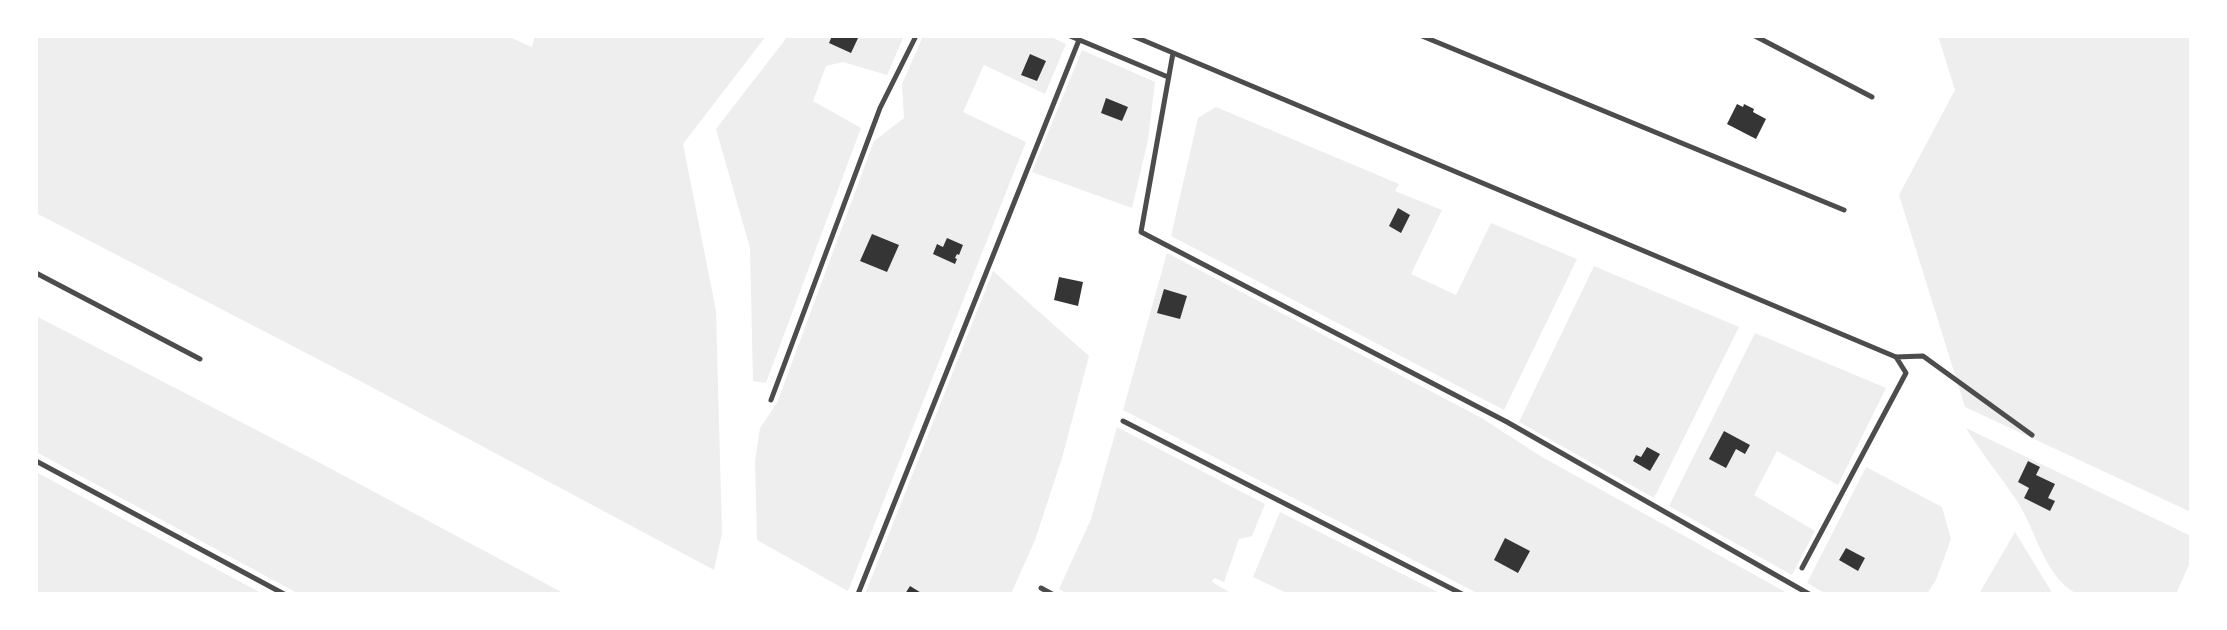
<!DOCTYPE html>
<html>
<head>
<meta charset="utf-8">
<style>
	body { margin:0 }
	#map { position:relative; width:2227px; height:630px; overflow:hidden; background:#fff; font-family:Arial,sans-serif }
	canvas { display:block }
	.frame { position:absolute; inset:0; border:38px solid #fff; pointer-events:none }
</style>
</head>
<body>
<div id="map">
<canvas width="2227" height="630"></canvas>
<div class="frame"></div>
</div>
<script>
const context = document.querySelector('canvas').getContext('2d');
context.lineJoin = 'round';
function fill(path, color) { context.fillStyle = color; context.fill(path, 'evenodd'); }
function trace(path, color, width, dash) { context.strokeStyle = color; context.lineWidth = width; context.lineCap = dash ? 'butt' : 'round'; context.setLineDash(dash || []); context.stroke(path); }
fill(new Path2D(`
	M36,36H507L532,47L535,36H766L683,144L716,311L722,533L714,570L362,382L36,213Z
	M788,36H904L887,75L843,62L826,66L813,101L861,128L766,383L753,381L750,248L716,129Z
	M923,36H1049L1066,44L1045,94L984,65L963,112L1026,142L848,591L757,540L755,461L760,428L777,403L874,141L904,118L902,84Z
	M1938,36H2191V512L1965,407L1899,195L1955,90Z
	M1082,50L1155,82L1148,140L1132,208L1032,172Z
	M1216,107L1399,184L1395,191L1442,210L1411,274L1456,295L1491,223L1577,259L1504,410L1171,236L1198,118Z
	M1167,253L1480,417L1542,457L1789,594H1479L1123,410Z
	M1594,266L1739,327L1654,498L1519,422Z
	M993,271L1089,356L1062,458L1035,540L1011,594H865Z
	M36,316L322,464L565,594H299L36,452Z
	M1755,333L1886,388L1838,485L1777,451L1754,495L1815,531L1792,575L1669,506Z
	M1117,427L1265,504L1252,536L1239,539L1224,582L1214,578L1212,582L1233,594H1068L1059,589L1091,519Z
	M1966,428L2191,536V560L2176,594H2077C2043,576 2036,528 2015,498C1999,474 1981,453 1966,428Z
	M1866,467L1942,507L1951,539L1936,580L1927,594H1826L1807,583Z
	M36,472L263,594H36Z
	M1280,512L1434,590L1441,594H1289L1253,577Z
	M2015,532L2048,586L2053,594H1979Z`), '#eee');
fill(new Path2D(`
	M832,36H859L851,53L829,43Z
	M1030,54L1046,61L1037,81L1021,75Z
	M1106,98L1128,107L1122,121L1101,113Z
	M1737,104L1743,107L1744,104L1754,109L1753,112L1766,119L1756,139L1727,124Z
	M1398,208L1410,215L1401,233L1389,226Z
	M872,234L899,245L887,272L860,261Z
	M947,238L963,245L959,255L957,254L955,258L957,259L955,264L933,254L937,244L943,247Z
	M1059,277L1083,282L1078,306L1054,300Z
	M1164,289L1187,296L1180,319L1157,313Z
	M1724,431L1750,445L1745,454L1736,449L1726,468L1709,459Z
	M1647,447L1660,454L1650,471L1633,461L1636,455L1641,457Z
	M2028,461L2040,467L2036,475L2055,484L2048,498L2055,501L2050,511L2024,498L2029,488L2018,482Z
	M1505,538L1530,551L1518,573L1494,560Z
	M1846,548L1865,558L1858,571L1839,560Z
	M910,586L923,594H905Z`), '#353535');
trace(new Path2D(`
	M1070,36L1168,77
	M1133,36L1896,357L1923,356L2032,435
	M1422,36L1844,210
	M1755,36L1872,97
	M1173,53L1141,232L1507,422L1809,594
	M36,273L200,359
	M771,400L880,108L916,36
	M1123,421L1462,594
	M36,461L284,594
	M1802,568L1906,373L1896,357
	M1041,588L1052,594
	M858,594L1079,40`), '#4c4c4c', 5);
</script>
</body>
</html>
